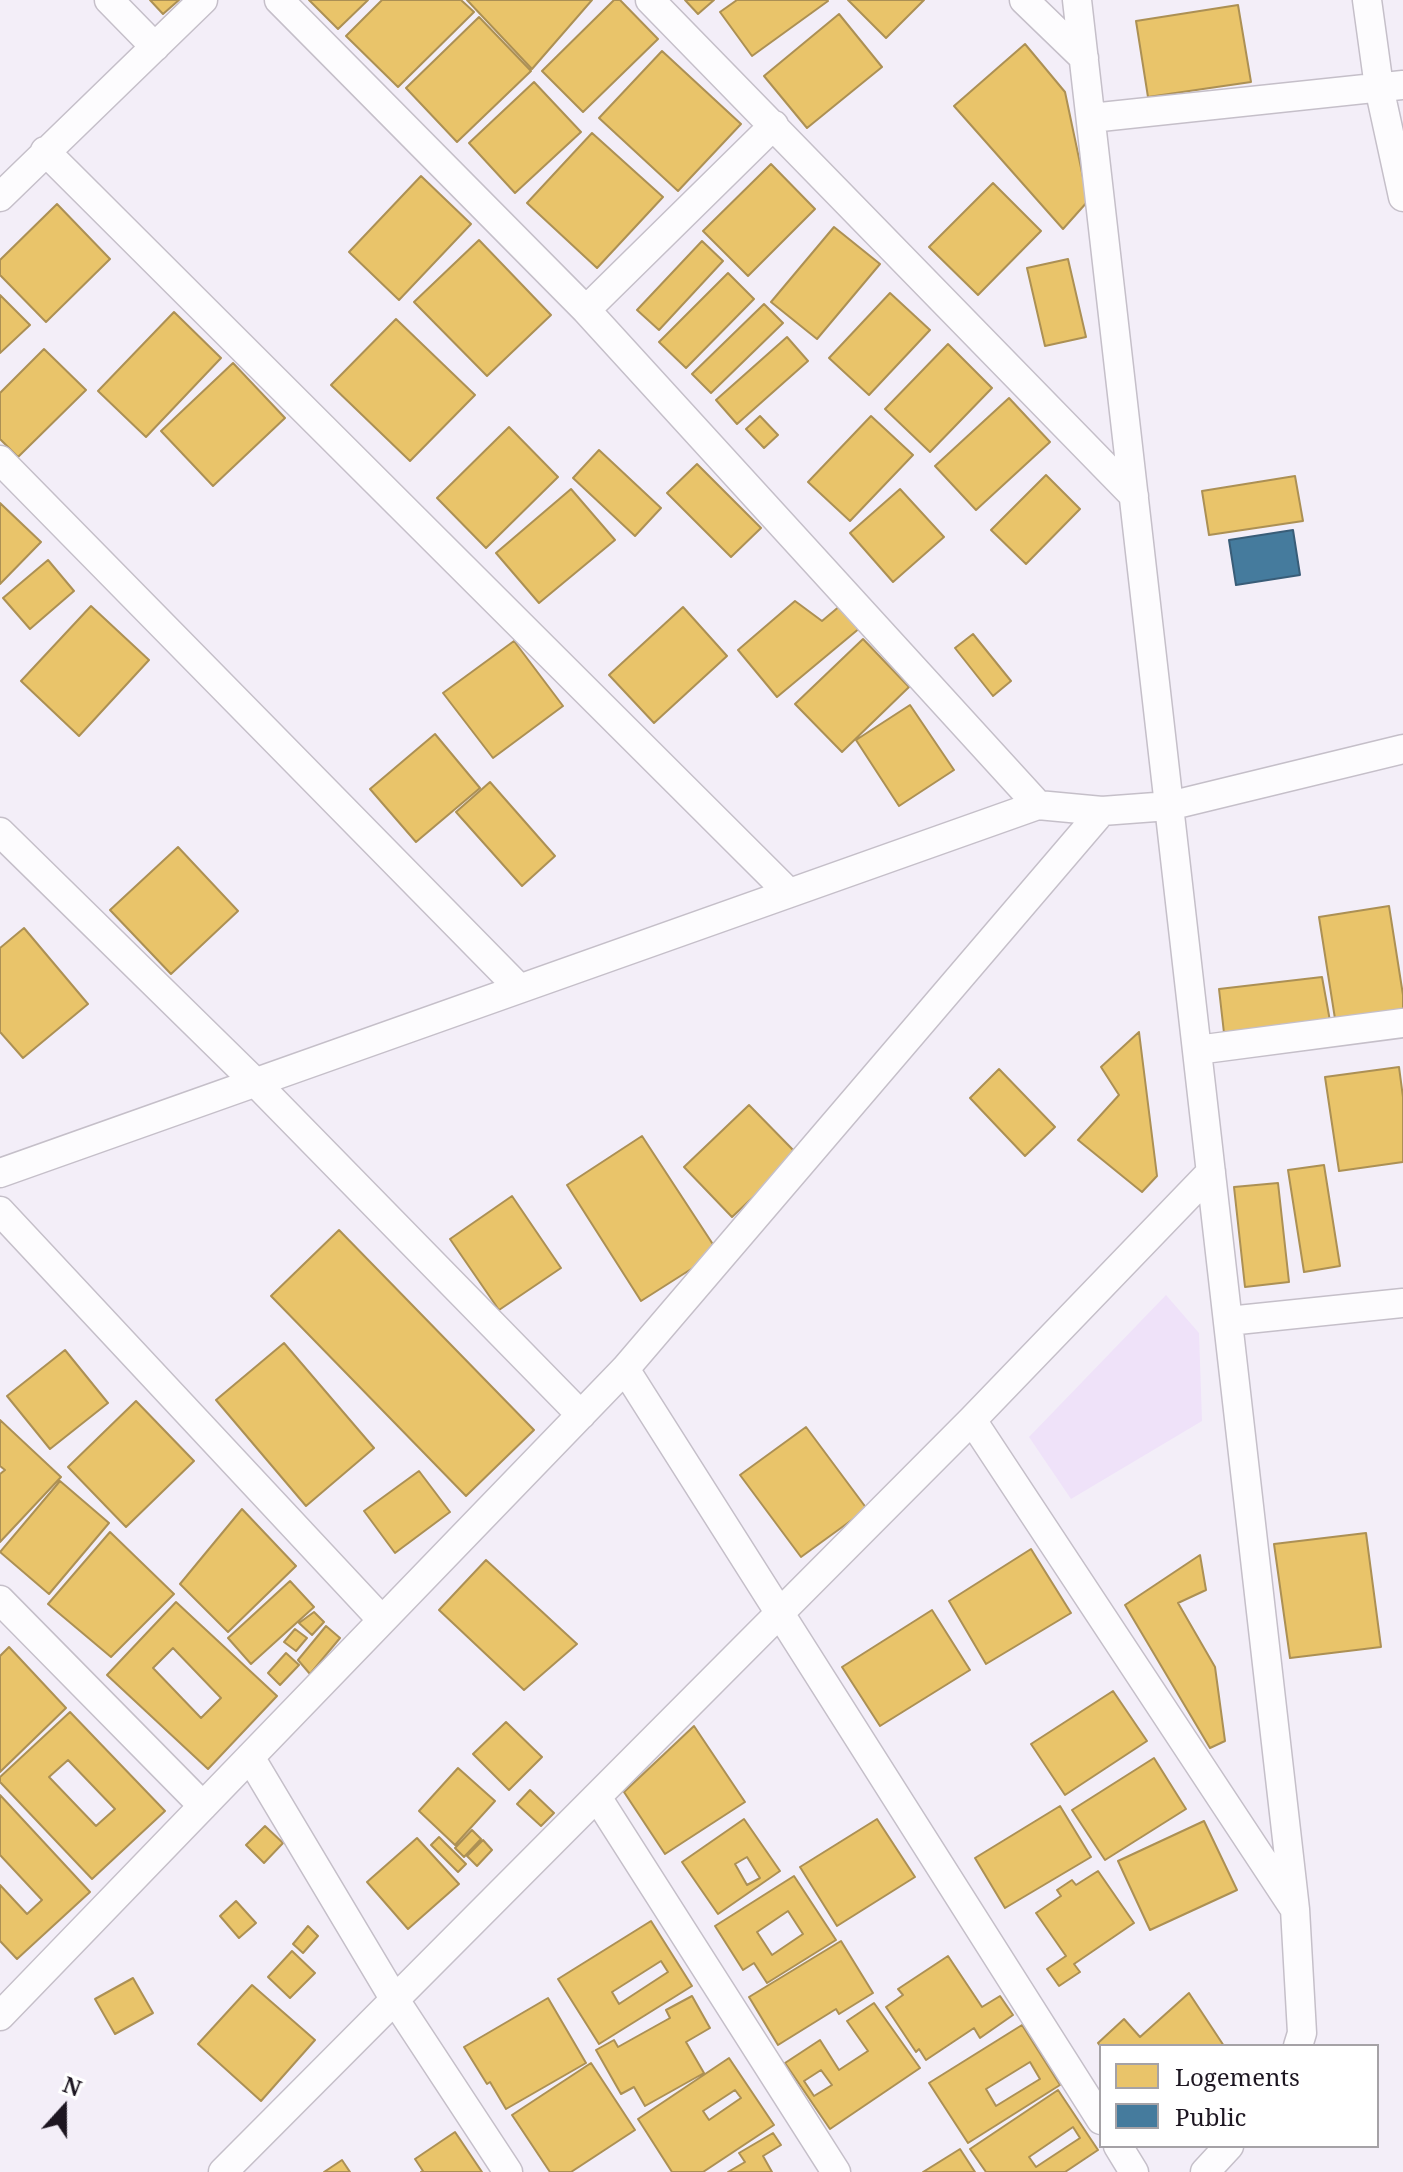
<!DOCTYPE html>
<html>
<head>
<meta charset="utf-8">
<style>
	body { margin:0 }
	#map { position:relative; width:1403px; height:2172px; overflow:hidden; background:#f3eef8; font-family:"Noto Serif",serif }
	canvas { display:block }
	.legend { position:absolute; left:1099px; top:2044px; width:280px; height:104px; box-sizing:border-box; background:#fff; border:2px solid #a5a2a6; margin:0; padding:10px 14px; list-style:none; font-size:24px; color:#1d1621 }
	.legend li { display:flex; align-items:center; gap:16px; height:40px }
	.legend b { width:40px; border:2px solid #a5a2a6 }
	.north { position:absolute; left:24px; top:2068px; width:80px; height:80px; -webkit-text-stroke:6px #fff; paint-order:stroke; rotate:21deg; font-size:22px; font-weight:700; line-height:32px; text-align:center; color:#1d1621 }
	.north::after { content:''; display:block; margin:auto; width:28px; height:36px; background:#1d1621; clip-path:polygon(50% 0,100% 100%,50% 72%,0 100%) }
</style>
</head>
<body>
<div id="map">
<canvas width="1403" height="2172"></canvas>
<ul class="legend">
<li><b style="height:22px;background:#e9c46a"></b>Logements</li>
<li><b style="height:22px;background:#457b9d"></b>Public</li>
</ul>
<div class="north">N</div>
</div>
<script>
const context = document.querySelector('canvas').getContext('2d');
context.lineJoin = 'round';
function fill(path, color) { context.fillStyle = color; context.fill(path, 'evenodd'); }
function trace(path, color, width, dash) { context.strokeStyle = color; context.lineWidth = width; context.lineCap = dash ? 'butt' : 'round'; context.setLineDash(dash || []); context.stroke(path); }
fill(new Path2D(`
	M1166,1295L1199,1333L1202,1421L1071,1499L1029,1437Z`), '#efe2f9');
const homes = new Path2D(`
	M150,0H179L163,14Z
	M309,0H368L338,29Z
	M382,0H461L474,12L398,87L346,36Z
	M467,0H592L532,69Z
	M614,0H620L658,39L583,112L542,71Z
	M685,0H714L698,14Z
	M737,0H827L828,1L752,56L720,12Z
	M848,0H924L886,38Z
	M1238,5L1251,82L1148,97L1136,21Z
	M839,14L882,67L807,128L764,76Z
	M479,17L531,71L457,142L406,88Z
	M1025,44L1065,92L1088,201L1063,229L954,106Z
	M662,51L741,124L678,191L599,118Z
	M534,82L581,132L515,193L469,143Z
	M592,133L663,197L597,268L527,203Z
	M771,164L815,209L748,276L703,231Z
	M421,176L471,224L399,300L349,252Z
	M993,183L1041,231L978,295L929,247Z
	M57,204L110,259L46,322L0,275V260Z
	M834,227L880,264L817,339L771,302Z
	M479,240L551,315L487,376L414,302Z
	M702,241L723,261L659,330L637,310Z
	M1068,259L1086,337L1045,346L1027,268Z
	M728,273L754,299L686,368L659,342Z
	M890,293L930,330L869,395L829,358Z
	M0,295L30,325L0,353Z
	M764,304L783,323L711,393L692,374Z
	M174,312L221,358L146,437L98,391Z
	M396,319L475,395L410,461L331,385Z
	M787,337L808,361L737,424L716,400Z
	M948,344L992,388L930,452L885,409Z
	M44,349L86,390L18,457L0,439V393Z
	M233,363L285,418L213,486L161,431Z
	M1009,398L1050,442L976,510L935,466Z
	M760,416L778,435L764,448L746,429Z
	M871,416L913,455L850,521L808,482Z
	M509,427L558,477L486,548L437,498Z
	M599,450L661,508L635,536L573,478Z
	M697,464L761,528L731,557L667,493Z
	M1046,475L1080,509L1026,564L991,530Z
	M1295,476L1303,521L1209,535L1202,491Z
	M571,489L615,540L539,603L496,553Z
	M900,489L944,537L893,582L850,533Z
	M0,503L41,542L0,584Z
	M48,560L74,591L30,629L3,598Z
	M795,601L822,621L841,605L861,627L777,697L738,650Z
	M91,606L149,660L79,736L21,681Z
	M683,607L727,656L654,723L609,675Z
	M973,634L1011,681L993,696L955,648Z
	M863,639L909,687L842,752L795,704Z
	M514,641L563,706L493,758L443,693Z
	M910,705L954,770L899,806L856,740Z
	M435,734L480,788L416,842L370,789Z
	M490,782L555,856L522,886L456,812Z
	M178,847L238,911L171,974L110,910Z
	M1389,906L1403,995V1015L1336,1025L1319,917Z
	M24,928L88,1004L23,1058L0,1032V948Z
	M1322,977L1330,1021L1224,1033L1219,989Z
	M1139,1032L1157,1176L1142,1192L1078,1140L1119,1095L1101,1067Z
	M1399,1067L1403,1097V1162L1339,1171L1325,1077Z
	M999,1069L1055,1127L1025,1156L970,1098Z
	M749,1105L798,1155L732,1217L684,1167Z
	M642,1136L718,1252L641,1301L567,1185Z
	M1324,1165L1340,1266L1304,1272L1288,1170Z
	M1278,1183L1289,1282L1245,1287L1234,1187Z
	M512,1196L561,1268L499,1310L450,1239Z
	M339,1230L534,1430L466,1496L271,1296Z
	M284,1343L374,1448L306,1506L216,1400Z
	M65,1350L108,1403L50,1449L7,1396Z
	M136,1401L194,1461L126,1527L68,1467Z
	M0,1420L61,1477L0,1542V1474L5,1470L0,1466Z
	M806,1427L867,1509L801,1557L740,1475Z
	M419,1471L450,1512L395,1553L364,1511Z
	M60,1481L109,1523L49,1594L0,1552Z
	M242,1509L296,1566L228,1632L180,1584Z
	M110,1532L174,1594L111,1657L48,1604Z
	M1366,1533L1381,1647L1290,1658L1274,1544Z
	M1031,1549L1071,1613L986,1664L949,1601Z
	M1200,1555L1206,1590L1178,1603L1215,1667L1225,1741L1210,1748L1125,1605Z
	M486,1560L577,1644L524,1690L439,1610Z
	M290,1581L314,1607L251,1664L228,1638Z
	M176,1602L277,1696L208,1769L107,1675ZM173,1648L221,1698L201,1718L153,1668Z
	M932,1610L970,1670L880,1726L842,1667Z
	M314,1612L324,1622L312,1635L299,1623Z
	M326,1626L340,1638L310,1674L298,1660Z
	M295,1629L307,1638L296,1651L284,1642Z
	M9,1647L66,1708L0,1772V1656Z
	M286,1653L299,1665L280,1685L268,1673Z
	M1113,1691L1147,1741L1065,1795L1031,1744Z
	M70,1712L165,1811L92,1879L0,1782V1777ZM68,1760L115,1809L96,1826L49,1777Z
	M506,1722L542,1757L509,1790L473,1754Z
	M694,1726L745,1802L665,1854L624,1792Z
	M1154,1758L1186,1809L1105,1860L1072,1810Z
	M458,1768L495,1801L455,1845L419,1811Z
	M530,1790L554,1813L541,1826L517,1804Z
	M0,1795L90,1892L17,1959L0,1941V1885L27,1914L42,1900L0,1855Z
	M1060,1806L1091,1857L1005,1908L975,1858Z
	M744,1819L780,1871L718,1914L682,1862ZM747,1857L760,1878L747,1885L735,1864Z
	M877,1819L915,1877L837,1926L800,1867Z
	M1204,1821L1237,1890L1150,1930L1118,1861Z
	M265,1826L283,1843L264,1863L246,1845Z
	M472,1830L481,1839L464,1857L455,1848Z
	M439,1837L466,1864L458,1872L431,1845Z
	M417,1838L459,1884L408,1929L367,1882Z
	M483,1840L492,1850L477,1866L467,1856Z
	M1098,1871L1134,1923L1074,1964L1080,1972L1059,1986L1047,1969L1066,1956L1036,1913L1061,1896L1057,1890L1072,1880L1076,1885Z
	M794,1876L836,1940L767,1983L754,1963L743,1970L715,1926ZM788,1911L803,1934L772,1955L757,1932Z
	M236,1901L256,1923L239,1938L220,1916Z
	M651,1921L692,1986L599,2044L558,1979ZM661,1961L668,1972L619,2004L612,1992Z
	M308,1926L318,1936L303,1953L293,1944Z
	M841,1941L873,1993L839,2014L836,2009L778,2045L749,1997Z
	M292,1951L315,1973L290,1998L268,1977Z
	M948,1956L982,2007L1000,1996L1013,2015L980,2038L974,2028L926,2060L919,2049L916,2052L886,2007L903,1995L898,1989Z
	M133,1978L153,2013L115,2034L95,1999Z
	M252,1985L315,2040L261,2101L198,2044Z
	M1189,1993L1224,2046L1101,2047L1098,2043L1124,2019L1140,2037Z
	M692,1996L710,2028L686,2042L704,2073L645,2106L634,2087L621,2094L596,2050L614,2040L618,2047L670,2018L666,2010Z
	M548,1998L586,2063L506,2109L490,2082L487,2084L464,2047Z
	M874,2003L920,2068L830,2129L785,2063L820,2040L839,2070L868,2051L847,2021ZM821,2070L832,2085L814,2096L804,2081Z
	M1022,2025L1060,2085L968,2143L929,2083ZM1030,2062L1040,2079L996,2106L986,2089Z
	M729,2058L774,2125L703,2172H672L638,2119ZM735,2090L741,2098L709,2120L703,2111Z
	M591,2063L635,2130L571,2172H550L512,2115Z
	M1058,2090L1098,2150L1065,2172H986L970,2149ZM1073,2127L1080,2138L1036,2167L1029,2157Z
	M455,2132L482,2172H421L423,2171L415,2159Z
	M773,2133L781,2145L763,2156L772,2172H728L745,2162L739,2153Z
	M960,2149L975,2172H923Z
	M342,2160L350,2172H324Z`);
fill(homes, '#e9c46a');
trace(homes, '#ac9054', 2);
const public = new Path2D(`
	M1293,530L1300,575L1236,585L1229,540Z`);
fill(public, '#457b9d');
trace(public, '#395d78', 2);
const street = new Path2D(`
	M109,0L155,47
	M279,0L586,310L1038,805L1102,811
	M650,0L1134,496
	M1024,0L1084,58
	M1077,0L1295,1909L1302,2033L1298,2046
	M1367,0L1379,87L1403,197
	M1091,118L1403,85
	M45,151L788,892
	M0,197L203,0
	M586,310L774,125
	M0,460L519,988
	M0,832L255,1082L581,1415
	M1197,1050L1403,1023
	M0,1173L1038,805
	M0,1211L382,1620
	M1228,1321L1403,1303
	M625,1369L1101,2120
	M972,1420L1292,1905
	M0,1600L203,1806
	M250,1757L395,2000L508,2172
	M597,1797L836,2172
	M0,2016L625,1369L1102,811L1169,806L1403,749
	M1118,2146L1134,2172
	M223,2172L972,1420L1211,1172
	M1205,2172L1229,2146`);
trace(street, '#c5bfc9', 31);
trace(street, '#fdfcfe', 28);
</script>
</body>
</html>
